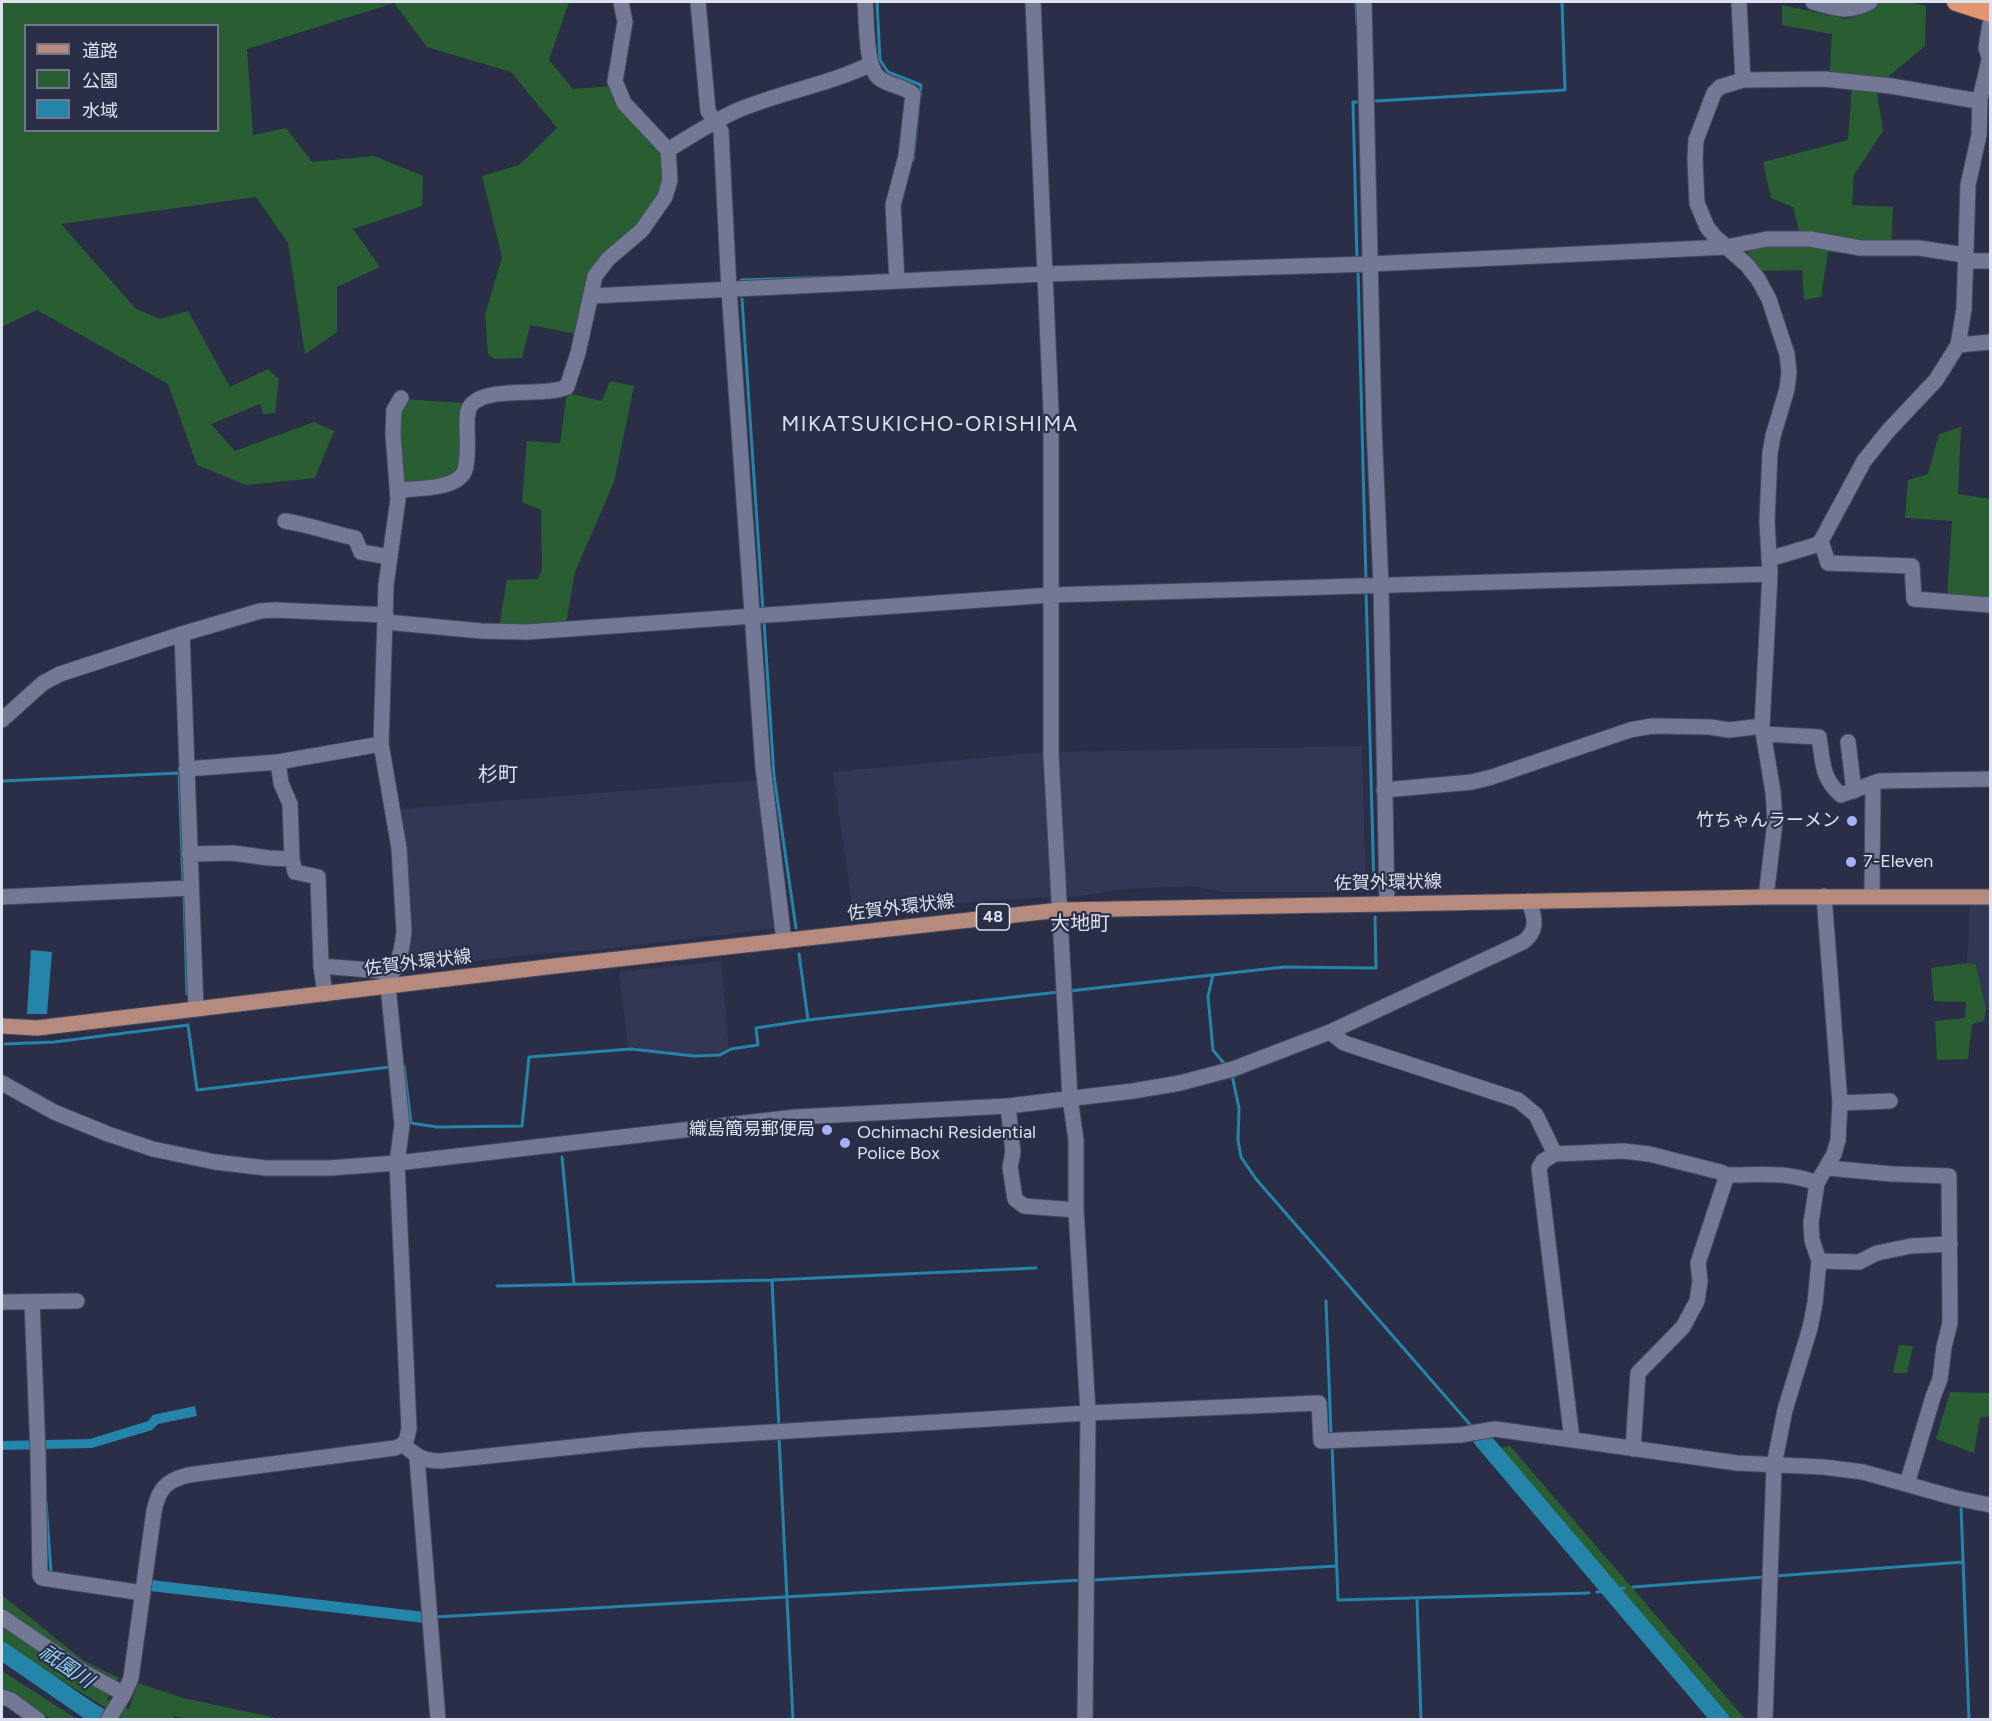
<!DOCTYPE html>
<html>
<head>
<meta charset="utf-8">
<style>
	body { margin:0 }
	#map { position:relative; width:1992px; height:1721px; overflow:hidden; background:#2a2f47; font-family:Figtree,"Noto Sans JP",sans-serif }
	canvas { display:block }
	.frame { position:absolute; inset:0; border:3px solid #dde1f0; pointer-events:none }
	.legend { position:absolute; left:24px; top:24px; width:195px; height:108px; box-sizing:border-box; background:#2a2f47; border:2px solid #72768b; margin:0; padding:8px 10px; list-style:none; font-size:18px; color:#dde1f0 }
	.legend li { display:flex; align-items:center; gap:12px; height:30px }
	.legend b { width:30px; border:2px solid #72768b }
</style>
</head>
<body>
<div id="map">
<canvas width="1992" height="1721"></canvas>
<div class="frame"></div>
<ul class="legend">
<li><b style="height:8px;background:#b68a7d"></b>道路</li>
<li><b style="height:16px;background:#285e31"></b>公園</li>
<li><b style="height:16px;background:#2484aa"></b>水域</li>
</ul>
</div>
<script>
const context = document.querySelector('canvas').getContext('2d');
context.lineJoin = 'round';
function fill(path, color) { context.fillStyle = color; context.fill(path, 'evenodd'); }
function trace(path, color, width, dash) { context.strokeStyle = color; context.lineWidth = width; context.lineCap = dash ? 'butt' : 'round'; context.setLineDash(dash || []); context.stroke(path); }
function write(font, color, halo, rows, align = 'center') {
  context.font = font + ' Figtree,"Noto Sans JP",sans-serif'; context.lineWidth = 4.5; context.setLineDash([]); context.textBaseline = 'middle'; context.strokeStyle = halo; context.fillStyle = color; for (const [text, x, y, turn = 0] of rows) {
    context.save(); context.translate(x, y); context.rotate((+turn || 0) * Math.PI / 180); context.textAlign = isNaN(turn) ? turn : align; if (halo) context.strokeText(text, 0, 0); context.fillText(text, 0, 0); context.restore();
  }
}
fill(new Path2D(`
	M1362,746L1366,892H1222L1192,886L1125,889L1067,898L1059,752Z
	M1045,752L1053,897L972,902L854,918L833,772Z
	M761,780L779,928L594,950L524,955L402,971L413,934L401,809Z
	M1970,905H1990V1009H1986L1977,964L1967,963Z
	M721,961L729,1048L720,1054H689L628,1048L619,972Z`), '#313755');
fill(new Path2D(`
	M2,2H569L549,60L573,89L612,86L659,145L666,179L654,207L596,265L577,334L530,325L522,358L494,359L488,354L485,315L502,257L482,176L519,165L557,128L511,72L427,47L394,3L247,49L253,135L286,128L312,162L374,156L423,176L422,206L353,229L380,267L337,287V332L305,354L288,243L256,197L61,224L136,309L160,319L188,311L230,387L268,369L279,379L275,413L263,414L260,404L211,424L235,451L314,422L334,431L315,478L246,485L197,465L168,384L37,310L2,327ZM26,26H218V130H26Z
	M1876,2H1910L1926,6L1925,46L1876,87L1883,131L1854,175L1852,205L1893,207L1891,255L1828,252L1821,297L1804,300L1802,270L1762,271L1746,256L1751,247L1799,231L1793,207L1771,198L1763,162L1848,140L1852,84L1829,80L1832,34L1782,25V5L1847,19L1868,12Z
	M610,381L634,386L614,482L575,572L566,623L499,627L507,580L538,579L542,569L541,510L522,502L527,441L560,443L567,393L602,401Z
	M404,399L463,403L462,465L454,479L401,486L397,415Z
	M1961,427L1958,494L1990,499V600L1947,598L1952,521L1905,518L1908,480L1928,474L1939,434Z
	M1967,963L1976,964L1986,1009L1984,1021L1972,1024L1968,1059L1937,1060L1935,1021L1965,1018L1966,1002L1934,1001L1931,968Z
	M1899,1345L1913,1346L1907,1373H1893Z
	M1950,1392L1990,1393V1416L1980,1418L1974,1453L1936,1439Z
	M1510,1446L1745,1719H1732L1499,1448Z
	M2,1595L84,1661L119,1678L107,1699L129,1709L138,1683L183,1698L281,1719L192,1720L174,1716V1719L122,1718L2,1643V1630L10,1620L2,1611Z
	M2,1671L77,1719H51L2,1690Z`), '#285e31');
fill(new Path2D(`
	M31,950L52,952L47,1014H27Z
	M195,1406L197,1416L158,1424L152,1430L92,1448L2,1450V1441L90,1439L148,1421L153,1415Z
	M151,1580L425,1612L424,1623L150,1591Z`), '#2484aa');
trace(new Path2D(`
	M877,2L880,60L888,72L921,85L920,95
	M1356,2L1357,24
	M1375,101L1565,90L1562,2
	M913,160L918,113
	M1357,260L1353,102H1360V100
	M1358,270L1366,581
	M741,280L835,277
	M742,299L763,611
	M1366,591L1374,889
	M764,621L774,776L796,928
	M2,781L179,773L183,884
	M184,893L187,994
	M799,954L808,1020
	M1213,975L1208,996L1213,1050L1227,1067
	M1069,991L1284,967L1376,968L1375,917
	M5,1044L54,1042L188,1025L197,1090L390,1067
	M400,1066H404L411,1123L437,1127L522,1126L529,1057L631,1049L694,1056L720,1055L731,1049L758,1045L756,1028L808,1020L1059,992
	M1232,1075L1239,1108L1238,1140L1241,1157L1256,1179L1473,1428
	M562,1157L574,1284
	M772,1280L779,1428
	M497,1286L772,1280L1036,1268
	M1326,1301L1331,1434
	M779,1437L793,1720
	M1332,1444L1338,1600L1589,1593
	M46,1502L51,1572
	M1961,1506L1969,1720
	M1775,1576L1963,1562
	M1092,1580L1337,1566
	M1633,1587L1765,1577
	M1597,1592L1624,1588
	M1417,1598L1421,1720
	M436,1617L1082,1580`), '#2484aa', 3);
trace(new Path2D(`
	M1482,1439L1721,1720
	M2,1651L88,1710L105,1720`), '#2484aa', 18);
const minor = new Path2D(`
	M698,2L708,111L721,131L729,290L763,767L784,941
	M865,2C867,19 865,67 879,78C889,86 904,86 913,94L906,156L893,205L897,281
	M1033,2L1051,411V755L1070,1098L1076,1140V1210L1088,1413L1085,1720
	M1364,2L1374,427L1381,585L1387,903
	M1739,2L1743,80L1720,87L1714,93L1696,140L1695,159L1697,203L1707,227L1715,237L1747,265L1758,279L1769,299L1787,354L1789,372L1787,389L1773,436L1770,453L1767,521L1770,574L1762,726L1773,792L1775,822L1766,897
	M1813,2C1835,8 1848,14 1870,2
	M1989,57L1986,48L1990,24
	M1743,80L1824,79L1891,86L1972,100L1980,99
	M668,150C691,136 712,122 736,111C780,92 828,85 871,64
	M1966,261H1990
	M591,296L1044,274L1370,264L1726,247L1767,239H1810L1860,248H1919L1965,255
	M1958,345L1990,342
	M399,490C417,488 458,490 465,470C469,456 467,438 467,424C467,416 467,408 473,403C492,386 545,397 567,387L578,353L595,276L608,259L642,230L665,197L670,180L668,150L624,103L615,81L625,22L621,2
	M285,521C310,525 331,533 355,538L361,552L390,557
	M1821,541L1828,563L1912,566L1914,599L1990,605
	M1769,559L1816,545L1821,541L1864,461L1888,431L1936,380L1958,345L1964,309L1968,185L1979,135L1980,99L1990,56
	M386,622L481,631L527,632L1051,595L1770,574
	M182,634L196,1009
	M2,720L43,683L60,674L182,634L260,611L275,610L386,615
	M1764,734L1819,737C1823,761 1821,778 1841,795L1879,781L1990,779
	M1848,742L1854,791
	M278,762L281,783L290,804L292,859L295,872L318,877L321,966L325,994
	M186,769L278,762L381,744
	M1384,790L1472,782L1492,777L1630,730L1652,726L1710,727L1729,730L1762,726
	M189,854L233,853L269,858L292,859
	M1872,896L1873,783
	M2,897L190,888
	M321,966L381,971L389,977
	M1330,1032L1344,1043L1518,1100L1536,1115L1555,1154L1623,1151L1649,1154L1720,1172L1727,1175C1759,1175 1786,1171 1817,1183
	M2,1083L54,1112L108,1134L153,1149L215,1162L266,1168H329L397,1163L796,1117L1008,1106L1133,1091L1180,1083L1233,1069L1330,1032L1523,942C1538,931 1536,917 1528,901
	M1840,1103L1890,1101
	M1008,1106L1013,1152L1010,1167L1015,1199L1024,1206L1076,1210
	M1555,1154L1543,1161L1539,1168L1572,1440
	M1828,1168L1892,1174L1949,1176L1950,1323L1944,1347L1940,1379L1933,1397L1907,1484
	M1819,1261L1859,1262L1877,1253L1911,1246L1950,1244
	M2,1302L77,1301
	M32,1302L38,1453L40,1575L42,1578L143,1593
	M404,1445C417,1457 424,1461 441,1461L639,1440L1088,1413L1319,1403L1321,1441L1460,1435L1495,1429L1737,1463L1823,1467L1863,1472L1956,1498L1990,1505
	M1633,1449L1638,1373L1683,1327L1697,1301L1700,1281L1698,1263L1727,1175
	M417,1458L438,1720
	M2,1617L80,1670L124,1694
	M2,1697L11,1700L38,1720
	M108,1720L124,1694L131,1678L154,1511C159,1488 166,1481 188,1475L395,1448C407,1444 407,1439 409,1428L397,1163L402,1125L388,986C389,978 392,974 395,967C401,956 403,943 404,931L399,848L381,744L386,585L398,499L393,434L394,410L401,398
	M1765,1720L1774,1465L1785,1410L1810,1328L1815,1303L1819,1261L1812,1240L1811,1223L1817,1183L1834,1154L1838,1140L1840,1103L1824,896`);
const major = new Path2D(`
	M2,1026L37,1028L555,966L1060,910L1766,897H1990`);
const highway = new Path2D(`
	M1956,2L1990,13`);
trace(minor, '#484b5f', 17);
trace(major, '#484b5f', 17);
trace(highway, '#484b5f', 20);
trace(minor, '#737995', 15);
trace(major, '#b68a7d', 15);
trace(highway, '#e3956d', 18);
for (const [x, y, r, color] of [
	[1852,821,6,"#a5b1fc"],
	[1851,862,6,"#a5b1fc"],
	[827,1130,6,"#a5b1fc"],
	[845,1143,6,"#a5b1fc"]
]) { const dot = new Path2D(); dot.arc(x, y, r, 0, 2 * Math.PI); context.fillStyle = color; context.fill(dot); trace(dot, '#2a2f47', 2); }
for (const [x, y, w] of [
	[993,917,33]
]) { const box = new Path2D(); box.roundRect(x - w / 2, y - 13, w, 26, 4.5); context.fillStyle = '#2a2f47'; context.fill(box); trace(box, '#dde1f0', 1.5); }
write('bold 16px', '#dde1f0', null, [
	["48",993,917]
]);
write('18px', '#dde1f0', '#2a2f47', [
	["竹ちゃんラーメン",1840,821],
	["7-Eleven",1863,862,"left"],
	["織島簡易郵便局",815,1130],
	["Ochimachi Residential",857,1133,"left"],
	["Police Box",857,1154,"left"]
], 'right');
write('18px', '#dde1f0', '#2a2f47', [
	["佐賀外環状線",1388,883,-1],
	["佐賀外環状線",901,908,-7],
	["佐賀外環状線",418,963,-7]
]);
write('20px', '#dde1f0', '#2a2f47', [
	["杉町",498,775],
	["大地町",1080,924]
]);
write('italic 20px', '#93d4f4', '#2a2f47', [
	["祇園川",66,1667,34]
]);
context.letterSpacing = '1.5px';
write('21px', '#dde1f0', '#2a2f47', [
	["MIKATSUKICHO-ORISHIMA",930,425]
]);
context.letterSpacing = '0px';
</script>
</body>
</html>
